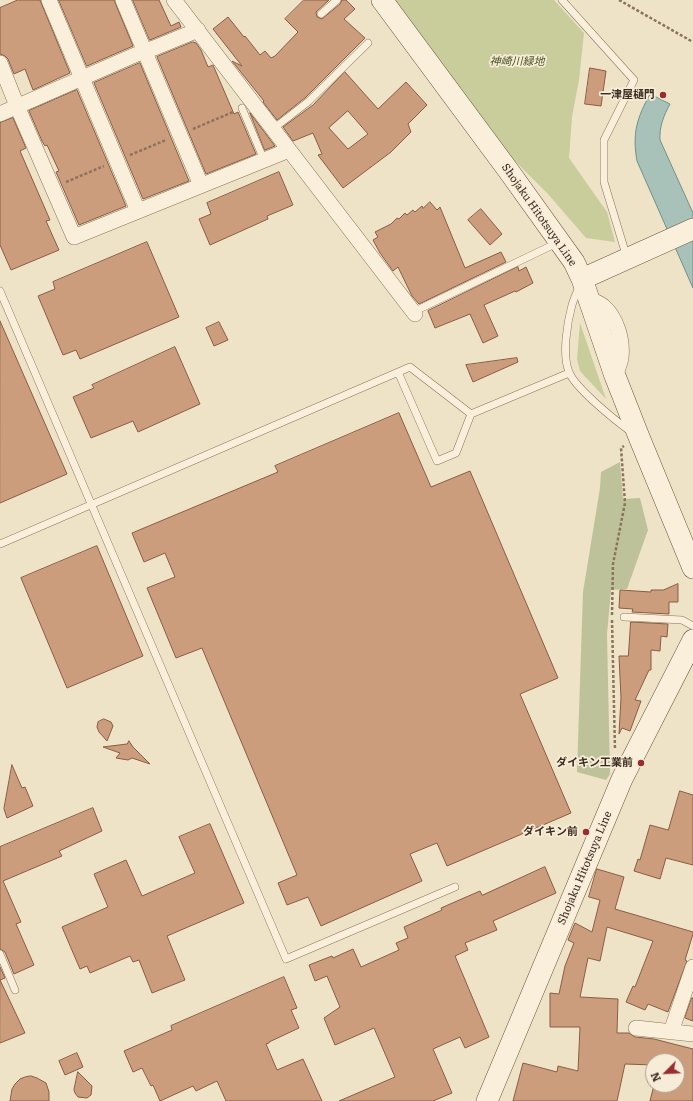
<!DOCTYPE html>
<html>
<head>
<meta charset="utf-8">
<style>
	body { margin:0 }
	#map { position:relative; width:693px; height:1101px; overflow:hidden; background:#eee2c7; font-family:Literata,serif }
	canvas { display:block }
	.north { position:absolute; left:645px; top:1053px; width:40px; height:40px; box-sizing:border-box; background:#f6ecd7; border:1px solid #ab9f8e; border-radius:50%; rotate:246deg; font-size:11px; font-weight:700; line-height:16px; text-align:center; color:#3b2c20 }
	.north::after { content:''; display:block; margin:auto; width:14px; height:18px; background:#992d2f; clip-path:polygon(50% 0,100% 100%,50% 72%,0 100%) }
</style>
</head>
<body>
<div id="map">
<canvas width="693" height="1101"></canvas>
<div class="north">N</div>
</div>
<script>
const context = document.querySelector('canvas').getContext('2d');
context.lineJoin = 'round';
function fill(path, color) { context.fillStyle = color; context.fill(path, 'evenodd'); }
function trace(path, color, width, dash) { context.strokeStyle = color; context.lineWidth = width; context.lineCap = dash ? 'butt' : 'round'; context.setLineDash(dash || []); context.stroke(path); }
function write(font, color, halo, rows, align = 'center') {
  context.font = font + ' Literata,"Noto Sans JP",serif'; context.lineWidth = 3.5; context.setLineDash([]); context.textBaseline = 'middle'; context.strokeStyle = halo; context.fillStyle = color; for (const [text, x, y, turn = 0] of rows) {
    context.save(); context.translate(x, y); context.rotate((+turn || 0) * Math.PI / 180); context.textAlign = isNaN(turn) ? turn : align; if (halo) context.strokeText(text, 0, 0); context.fillText(text, 0, 0); context.restore();
  }
}
fill(new Path2D(`
	M393,0H554L584,33L579,80L572,117L569,158L607,212L615,242L586,238L548,194L509,155L472,107L416,28Z
	M580,323L606,399L580,371L577,359Z`), '#c8cd9b');
fill(new Path2D(`
	M620,462L623,499L640,498L648,530L627,589L611,590L607,634L610,774L606,780L577,772L583,592L600,488L601,472Z`), '#bec29a');
const water = new Path2D(`
	M650,94L670,104C664,115 659,127 660,140L693,213V288L637,161C632,133 637,118 650,94Z`);
fill(water, '#a8c2ba');
trace(water, '#6f9188', 1);
const building = new Path2D(`
	M18,0H40L70,73L33,90L25,69L14,74L8,59L5,56L0,54V8Z
	M59,0H114L133,46L87,66Z
	M133,0H159L171,26L179,22L181,27L150,40Z
	M304,0H329L316,12L317,17L322,19L340,4L342,0H346L355,9L344,19L365,38L306,97L277,120L263,102L264,101L232,61L242,66L213,29L228,17L244,37L245,36L260,55L265,51L271,58L275,56L298,32L285,19Z
	M193,42L196,43L201,50L208,67L213,65L234,114L238,112L256,154L206,174L157,57Z
	M140,63L189,181L143,199L94,83Z
	M590,68L606,71L601,106L585,104Z
	M345,72L378,109L406,82L427,105L408,124L411,132L391,152L343,188L318,155L322,154L313,133L293,141L283,127L313,105ZM348,111L368,134L348,149L329,128Z
	M77,90L126,206L79,225L56,172L59,171L47,145L45,146L42,141L29,111Z
	M250,113L275,146L265,150Z
	M13,118L26,148L20,151L50,220L46,221L59,250L11,270L0,245V123Z
	M279,172L293,205L267,216L268,219L210,245L199,219L211,214L207,203Z
	M430,202L437,210L440,207L465,268L501,252L506,262L419,304L412,296L398,267L393,271L380,253L373,240L378,237L375,232L391,224L397,218L399,219L405,213L407,215L413,210L415,212L422,206L423,208Z
	M481,209L502,234L490,245L468,220Z
	M147,242L179,317L80,359L76,350L63,355L38,296L55,289L53,282Z
	M518,267L519,271L526,267L533,283L516,292L515,291L484,305L498,336L483,343L470,314L435,328L428,311Z
	M0,321L67,474L0,503Z
	M219,322L228,340L214,346L206,328Z
	M175,347L200,404L138,432L133,421L91,438L73,397L94,388L92,385Z
	M517,358L518,362L473,382L466,365Z
	M399,413L431,487L470,471L558,678L520,694L571,813L447,866L437,843L410,854L422,881L321,926L308,897L287,905L278,883L297,875L202,648L176,658L147,588L175,577L165,553L144,562L132,533L278,472L275,466Z
	M97,546L143,656L67,688L21,578Z
	M678,584V602H669V614L632,612L633,609L619,608L620,590L651,592V590H663Z
	M631,622L668,624L667,637L661,636L660,651L651,650V670H649L635,700L641,701L630,731L622,728L619,734L621,698L619,656H628Z
	M104,719L111,722L113,726L107,741L99,732L97,727L98,722Z
	M129,741L133,747L150,764L132,758L128,760L116,758L120,753L103,747L127,744Z
	M12,765L22,788L25,787L33,806L7,818L4,809Z
	M680,791L693,795V865L666,858L660,879L634,871L638,859L640,860L650,825L668,830Z
	M93,808L102,831L59,851L62,856L3,881L21,922L16,924L34,965L14,974L5,952L0,949V847Z
	M210,824L244,903L167,936L185,980L152,993L139,960L133,962L130,956L90,973L87,966L80,969L62,927L108,907L94,874L126,860L142,896L195,873L179,837Z
	M545,867L556,893L493,921L497,930L465,943L468,950L455,956L489,1037L465,1048L460,1037L433,1049L452,1093L433,1101H339L395,1077L374,1028L335,1045L324,1018L340,1007L327,976L315,981L309,965L332,956L333,958L353,949L361,967L399,950L396,943L408,938L404,927L442,910L441,908L480,891L482,895Z
	M597,869L624,877L615,909L693,932V934L685,960L687,961L668,1012L648,1004L645,1010L626,1002L633,986L635,987L653,941L607,927L600,961L588,958L580,997L618,999L617,1033H629L635,1037L654,1039L693,1049V1101H650L654,1085H677V1061H653V1065L625,1064L617,1101H513L523,1063L557,1072L558,1066L578,1071L580,1027H550V993L559,994L565,966L574,943L568,940L575,923L592,932L600,900L589,897Z
	M0,967L5,978L0,980L25,1033L0,1043Z
	M284,977L297,1008L291,1010L299,1028L269,1042V1043L266,1044L277,1070L303,1059L322,1101H226L217,1081L196,1091L193,1086L160,1101L153,1085L151,1086L142,1068L133,1072L124,1051L172,1030L171,1026Z
	M692,998H693V1021L685,1018Z
	M77,1053L83,1067L65,1075L59,1061Z
	M78,1072L92,1086L91,1095L87,1098L78,1097L75,1093L74,1090Z
	M31,1076L37,1078L46,1083L49,1092V1101H10L12,1089L15,1084L20,1079L25,1077Z`);
fill(building, '#cc9d7d');
trace(building, '#895d42', 1);
const lane = new Path2D(`
	M562,0L634,80L604,140V182L624,248L628,257
	M321,14L337,0
	M242,108L264,160
	M273,129L309,101L368,43
	M580,285C577,292 574,298 572,305C567,323 562,355 569,372C575,388 616,421 630,431
	M0,291L286,959L455,887
	M413,312L557,243
	M398,372L437,461L456,453L471,414
	M0,544L410,367L471,414L569,373
	M624,617L682,620L693,626
	M0,954L15,990`);
const street = new Path2D(`
	M49,0L138,211
	M123,0L201,185
	M174,0L415,314
	M0,63L17,106L74,237L289,150
	M0,114L144,51L154,48L198,30
	M589,299C594,301 600,303 603,306C617,318 623,340 621,358C620,364 617,370 615,376
	M636,1028L693,1034
	M671,1032L693,967`);
const secondary = new Path2D(`
	M382,0L508,170L574,262L582,279L615,376L639,437L693,568
	M582,279L693,229
	M487,1101L622,779L693,640`);
trace(lane, '#8a745c', 8);
trace(street, '#8a745c', 16);
trace(secondary, '#6c553f', 22);
trace(new Path2D(`
	M619,0L693,42
	M193,129L233,112
	M130,155L166,140
	M66,182L104,166
	M612,615L613,564L625,503L621,448L624,446
	M612,620L615,750`), '#8a745c', 2.5, [3, 2]);
trace(lane, '#f9efdb', 7);
trace(street, '#f9efdb', 15);
trace(secondary, '#f9efdb', 21);
for (const [x, y, r, color] of [
	[663,95,4,"#992d2f"],
	[641,763,4,"#992d2f"],
	[586,832,4,"#992d2f"]
]) { const dot = new Path2D(); dot.arc(x, y, r, 0, 2 * Math.PI); context.fillStyle = color; context.fill(dot); trace(dot, '#f6ecd7', 1.5); }
write('italic 11px', '#4c5727', '#f6ecd7', [
	["神崎川緑地",517,62]
]);
write('bold 11px', '#3b2c20', '#f6ecd7', [
	["一津屋樋門",655,95],
	["ダイキン工業前",633,763],
	["ダイキン前",578,832]
], 'right');
write('11px', '#3b2c20', '#f6ecd7', [
	["Shojaku Hitotsuya Line",539,215,55],
	["Shojaku Hitotsuya Line",585,868,-67]
]);
</script>
</body>
</html>
